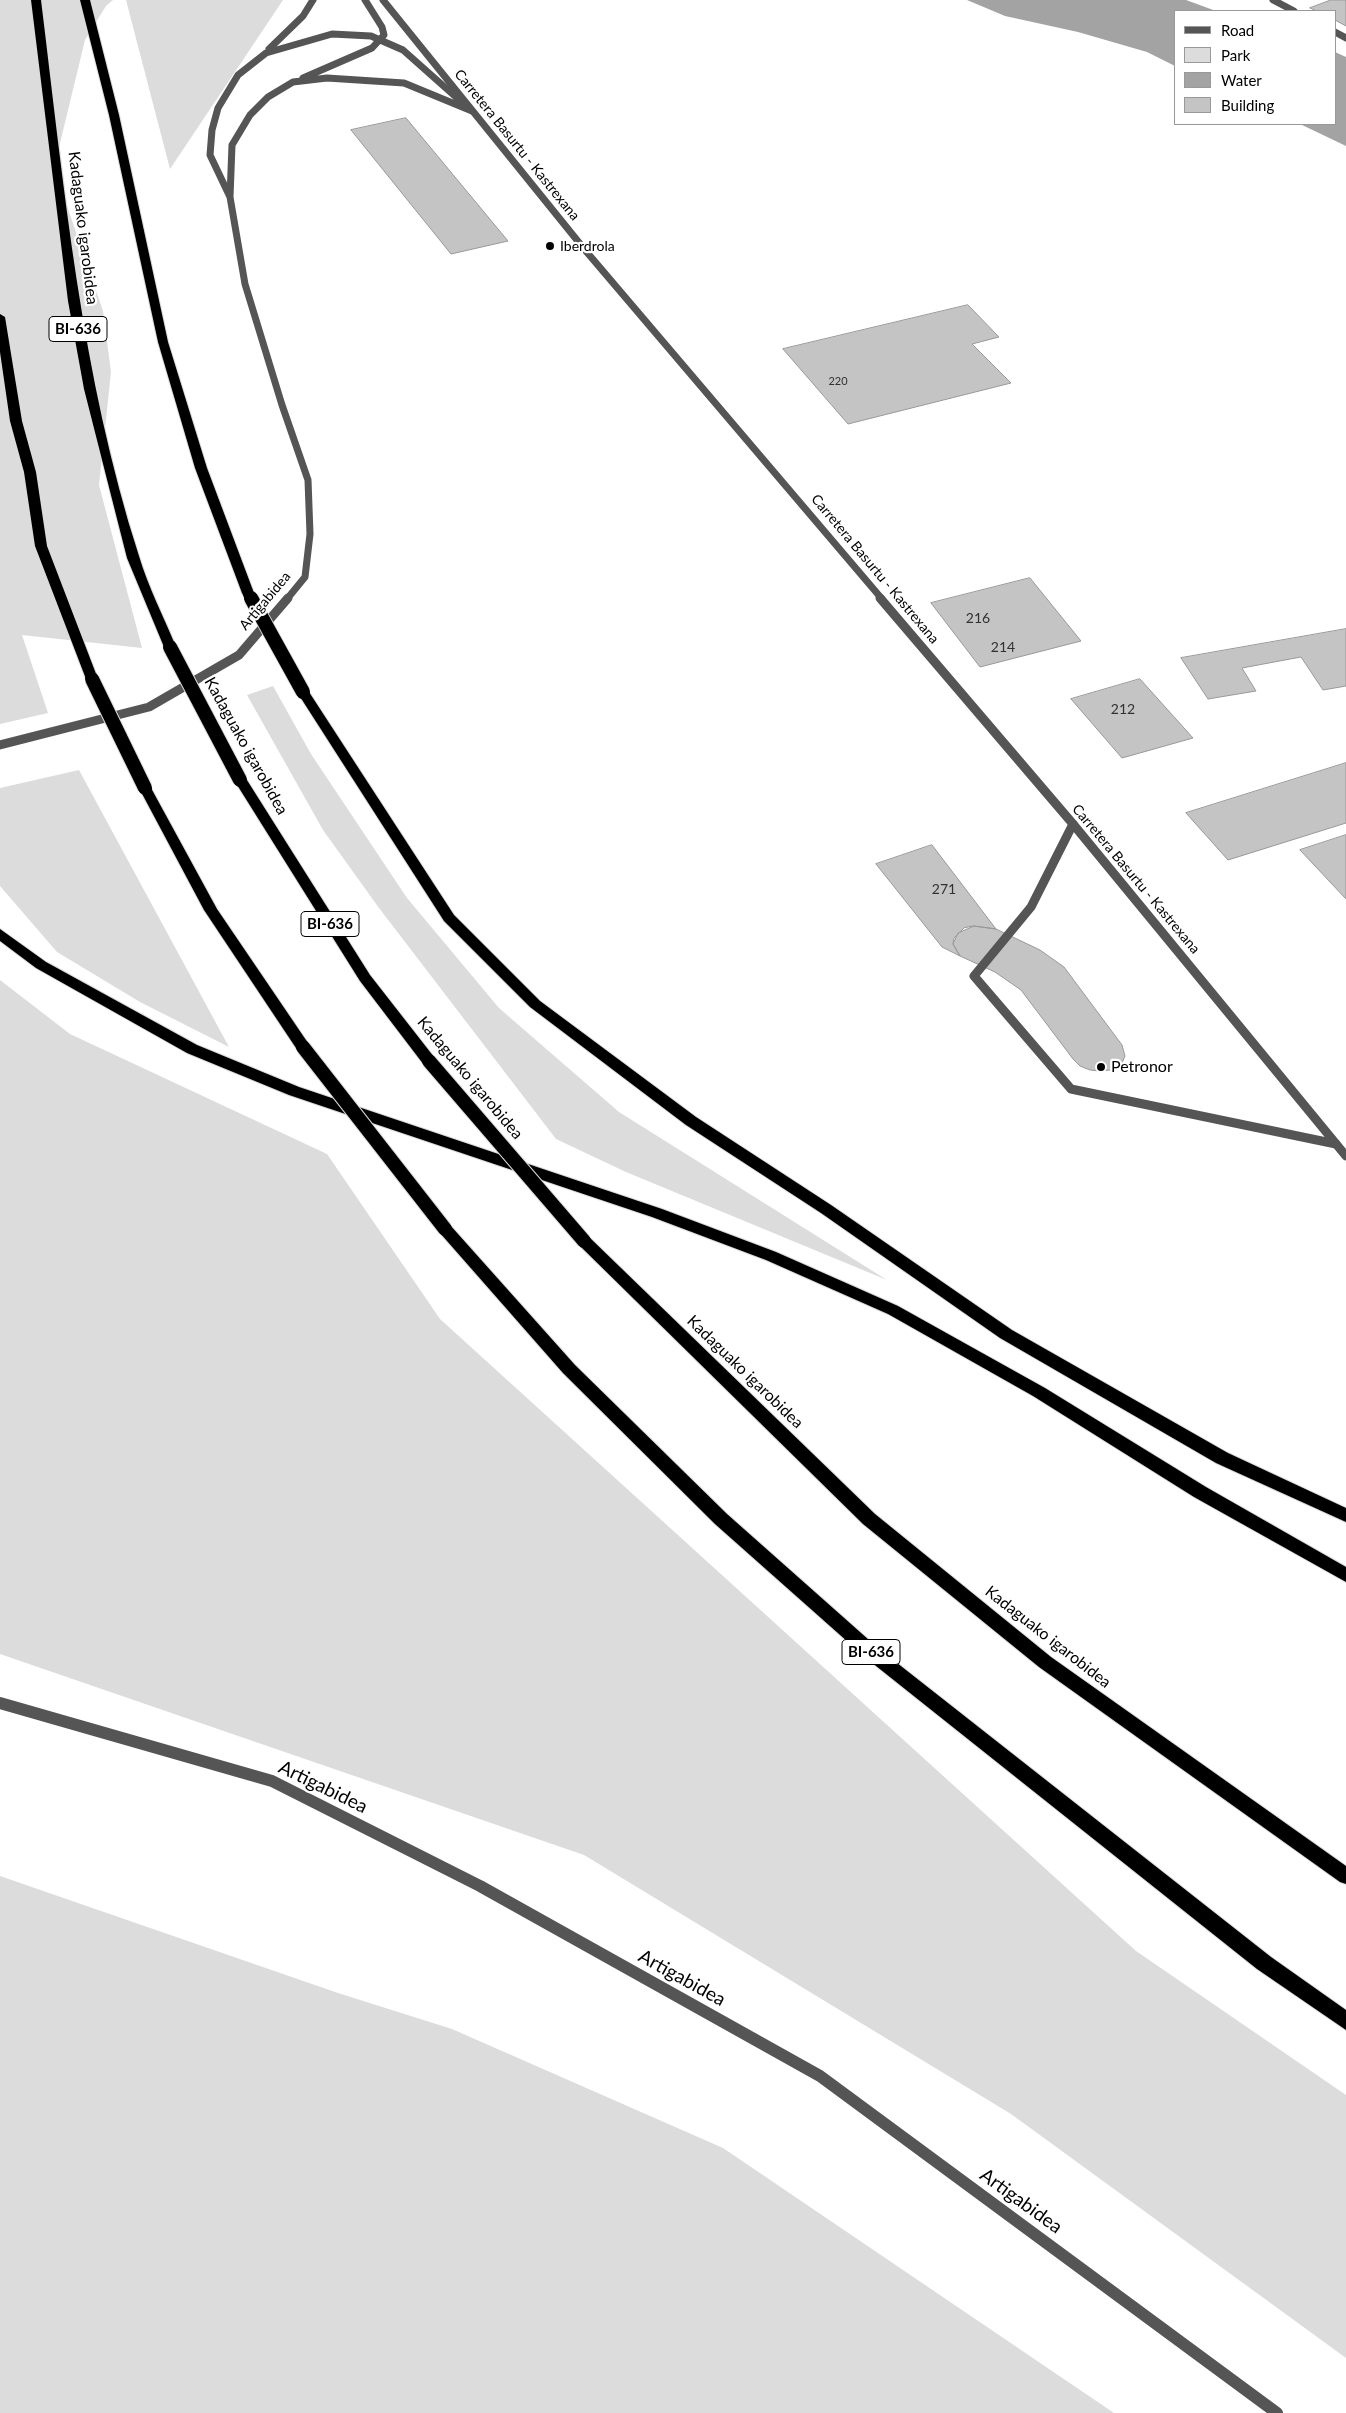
<!DOCTYPE html>
<html>
<head>
<meta charset="utf-8">
<style>
	body { margin:0 }
	#map { position:relative; width:1346px; height:2413px; overflow:hidden; background:#fff; font-family:Lato,sans-serif }
	canvas { display:block }
	.legend { position:absolute; left:1174px; top:10px; width:162px; height:115px; box-sizing:border-box; background:#fff; border:1px solid #999; margin:0; padding:6px 9px; list-style:none; font-size:15px; color:#000 }
	.legend li { display:flex; align-items:center; gap:10px; height:25px }
	.legend b { width:25px; border:1px solid #999 }
</style>
</head>
<body>
<div id="map">
<canvas width="1346" height="2413"></canvas>
<ul class="legend">
<li><b style="height:6px;background:#555"></b>Road</li>
<li><b style="height:14px;background:#dcdcdc"></b>Park</li>
<li><b style="height:14px;background:#a3a3a3"></b>Water</li>
<li><b style="height:14px;background:#c4c4c4"></b>Building</li>
</ul>
</div>
<script>
const context = document.querySelector('canvas').getContext('2d');
context.lineJoin = 'round';
function fill(path, color) { context.fillStyle = color; context.fill(path, 'evenodd'); }
function trace(path, color, width, dash) { context.strokeStyle = color; context.lineWidth = width; context.lineCap = dash ? 'butt' : 'round'; context.setLineDash(dash || []); context.stroke(path); }
function write(font, color, halo, rows, align = 'center') {
  context.font = font + ' Lato,sans-serif'; context.lineWidth = 4.5; context.setLineDash([]); context.textBaseline = 'middle'; context.strokeStyle = halo; context.fillStyle = color; for (const [text, x, y, turn = 0] of rows) {
    context.save(); context.translate(x, y); context.rotate((+turn || 0) * Math.PI / 180); context.textAlign = isNaN(turn) ? turn : align; if (halo) context.strokeText(text, 0, 0); context.fillText(text, 0, 0); context.restore();
  }
}
fill(new Path2D(`
	M0,0H113L106,6L85,40L54,168L103,311L111,372L99,485L142,648L22,635L48,713L0,724Z
	M126,0H283L170,169Z
	M273,686L311,754L407,898L499,1008L619,1112L887,1280L626,1172L556,1139L379,908L323,830L247,695Z
	M79,770L229,1047L140,1002L57,952L0,886V788Z
	M0,980L70,1034L327,1154L440,1319L1136,1951L1346,2095V2358L1011,2114L584,1855L0,1654Z
	M0,1876L338,1993L452,2029L723,2148L1114,2413H0Z`), '#dcdcdc');
fill(new Path2D(`
	M967,0H1186L1216,11H1175V66L1147,52L1078,32L1005,16Z
	M1335,52L1346,57V146L1300,124H1335Z`), '#a3a3a3');
const building = new Path2D(`
	M1331,0H1346V26L1335,20V11H1317L1310,8Z
	M406,118L508,241L451,254L351,130Z
	M968,305L999,337L972,344L1011,383L848,424L783,349Z
	M1030,578L1081,641L980,667L931,603Z
	M1346,629V686L1323,690L1301,657L1242,668L1256,691L1208,699L1181,658Z
	M1140,679L1193,738L1122,758L1071,699Z
	M1346,763V823L1228,860L1186,813Z
	M1346,835V899L1300,850Z
	M932,845L996,929L974,926L958,933L953,944L960,956L942,947L876,864Z
	M974,926L996,929L1040,950L1064,967L1122,1045L1125,1056L1122,1063L1110,1070L1100,1071L1090,1070L1080,1066L1073,1059L1021,990L995,972L960,956L953,944L954,938L964,928Z`);
fill(building, '#c4c4c4');
trace(building, '#999', 1);
const motorway = new Path2D(`
	M31,0H41C64,187 81,376 139,556C148,587 164,617 176,647L170,651L164,647L127,558L84,389L68,301Z
	M80,0H90L119,115L168,342L207,468L254,593L252,596H244L242,593L195,468L158,342L109,115Z
	M0,314L5,317L22,421L36,472L47,546L98,679L92,683L86,679L35,546L24,472L10,421L0,352Z
	M303,688L309,692L454,915L540,1001L696,1117L831,1205L1012,1330L1228,1453L1346,1508V1522L1216,1463L1000,1338L821,1213L686,1125L530,1007L444,921L297,692Z
	M240,776L245,777L370,975L434,1057L436,1061L434,1065H424L360,981L234,780Z
	M145,784L151,788L217,909L308,1043L310,1047L308,1051H298L204,910L139,788Z
	M0,929L46,962L197,1045L299,1087L662,1209L776,1252L898,1306L1045,1388L1206,1487L1346,1567V1582L1194,1497L1033,1396L888,1314L766,1260L652,1217L289,1095L187,1053L36,968L0,941Z
	M445,1223L450,1225L575,1365L727,1514L878,1648L1271,1957L1346,2010V2030L1257,1969L866,1658L715,1524L563,1373L440,1233L437,1229L440,1225Z
	M584,1235L589,1237L875,1514L1051,1657L1346,1866V1884L1340,1882L1039,1667L863,1524L579,1245L576,1241L579,1237Z`);
trace(motorway, '#dbdbdb', 2);
trace(new Path2D(`
	M1073,824L1031,907L974,976L1071,1089L1336,1144`), '#555', 9);
trace(new Path2D(`
	M1273,0L1294,11
	M1335,32L1346,38
	M269,49L303,16L313,0
	M303,78L372,48L384,35L382,27L365,0
	M230,197L210,155L212,130L218,108L238,75L266,53L332,34L371,36L403,50L466,106
	M287,599L305,577L310,534L308,480L282,405L245,284L230,197L232,145L250,115L268,97L293,82L327,78L404,83L472,111`), '#555', 7);
trace(new Path2D(`
	M0,745L149,707L239,655L288,598`), '#555', 9);
trace(new Path2D(`
	M0,1703L272,1781L480,1886L820,2076L1277,2413`), '#555', 12);
trace(new Path2D(`
	M383,0L585,250L882,599`), '#555', 7);
trace(new Path2D(`
	M880,598L1073,824L1346,1156`), '#555', 9);
fill(motorway, '#000');
const motorwayBridgeFar1 = new Path2D(`
	M248,593L251,599`);
const motorwayBridge = new Path2D(`
	M251,598L303,692
	M170,647L240,780
	M92,679L145,788
	M303,1047L445,1229
	M429,1061L584,1241`);
trace(motorwayBridgeFar1, '#dbdbdb', 12, []);
trace(motorwayBridge, '#dbdbdb', 16, []);
trace(motorwayBridgeFar1, '#000', 11);
trace(motorwayBridge, '#000', 14);
for (const [x, y, r, color] of [
	[550,246,5,"#000"],
	[1101,1067,5,"#000"]
]) { const dot = new Path2D(); dot.arc(x, y, r, 0, 2 * Math.PI); context.fillStyle = color; context.fill(dot); trace(dot, '#fff', 2); }
write('11px', '#313131', null, [
	["220",838,381]
]);
write('14px', '#000', '#fff', [
	["Carretera Basurtu - Kastrexana",517,145,51],
	["Carretera Basurtu - Kastrexana",875,569,50],
	["Artigabidea",265,601,-50],
	["Carretera Basurtu - Kastrexana",1136,879,50]
]);
write('14px', '#000', '#fff', [
	["Iberdrola",560,246]
], 'left');
write('14px', '#313131', null, [
	["216",978,618],
	["214",1003,647],
	["212",1123,709],
	["271",944,889]
]);
for (const [x, y, w] of [
	[78,329,58],
	[330,924,58],
	[871,1652,58]
]) { const box = new Path2D(); box.roundRect(x - w / 2, y - 12.5, w, 25, 4); context.fillStyle = '#fff'; context.fill(box); trace(box, '#000', 1); }
write('bold 15px', '#000', null, [
	["BI-636",78,329],
	["BI-636",330,924],
	["BI-636",871,1652]
]);
write('16px', '#000', '#fff', [
	["Kadaguako igarobidea",83,228,83],
	["Kadaguako igarobidea",246,746,61],
	["Kadaguako igarobidea",470,1078,50],
	["Kadaguako igarobidea",745,1372,44],
	["Kadaguako igarobidea",1048,1637,38]
]);
write('16px', '#000', '#fff', [
	["Petronor",1111,1067]
], 'left');
write('19px', '#000', '#fff', [
	["Artigabidea",323,1787,26],
	["Artigabidea",682,1978,29],
	["Artigabidea",1021,2201,36]
]);
</script>
</body>
</html>
